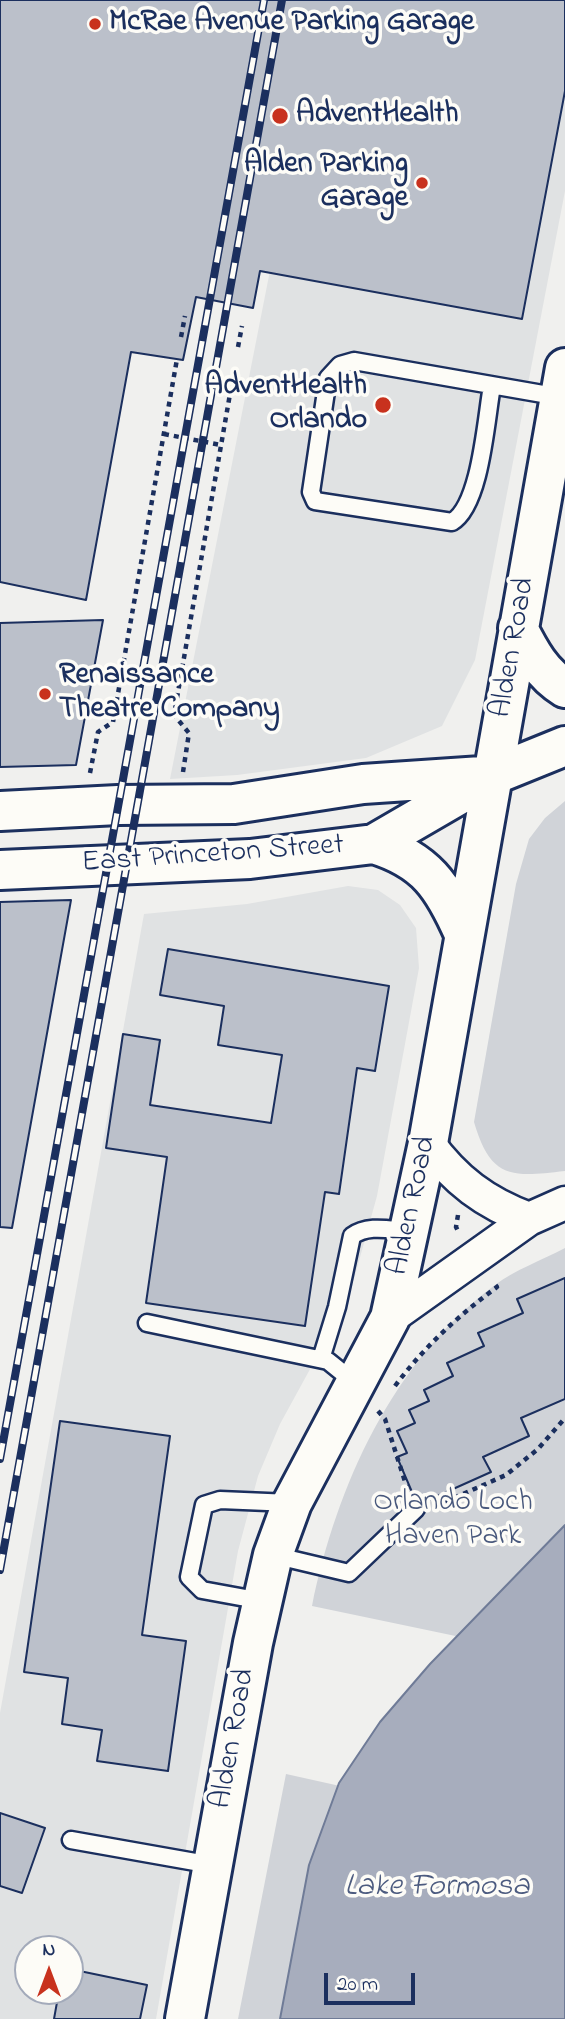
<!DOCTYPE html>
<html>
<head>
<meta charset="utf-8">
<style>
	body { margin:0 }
	#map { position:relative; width:565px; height:2019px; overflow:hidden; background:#f0f0ee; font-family:"Indie Flower",sans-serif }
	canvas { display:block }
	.north { position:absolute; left:14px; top:1935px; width:70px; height:70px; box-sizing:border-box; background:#fdfcf7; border:2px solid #a3aaba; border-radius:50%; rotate:0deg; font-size:19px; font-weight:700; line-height:28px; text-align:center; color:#1b2f5e }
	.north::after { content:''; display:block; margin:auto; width:24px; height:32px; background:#c8321e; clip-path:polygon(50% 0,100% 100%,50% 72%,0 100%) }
	.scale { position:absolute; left:324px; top:1973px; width:91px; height:32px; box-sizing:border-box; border:4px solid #1b2f5e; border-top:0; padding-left:9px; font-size:21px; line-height:24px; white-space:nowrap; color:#1b2f5e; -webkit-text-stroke:5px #fdfcf7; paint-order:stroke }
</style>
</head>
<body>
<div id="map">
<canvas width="565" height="2019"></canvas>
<div class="north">N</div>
<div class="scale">20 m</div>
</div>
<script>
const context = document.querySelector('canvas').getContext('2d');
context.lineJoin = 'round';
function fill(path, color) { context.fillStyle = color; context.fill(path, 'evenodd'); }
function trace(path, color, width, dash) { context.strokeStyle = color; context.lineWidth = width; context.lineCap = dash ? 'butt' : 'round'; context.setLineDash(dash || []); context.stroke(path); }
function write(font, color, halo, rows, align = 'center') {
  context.font = font + ' "Indie Flower",sans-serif'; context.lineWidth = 7; context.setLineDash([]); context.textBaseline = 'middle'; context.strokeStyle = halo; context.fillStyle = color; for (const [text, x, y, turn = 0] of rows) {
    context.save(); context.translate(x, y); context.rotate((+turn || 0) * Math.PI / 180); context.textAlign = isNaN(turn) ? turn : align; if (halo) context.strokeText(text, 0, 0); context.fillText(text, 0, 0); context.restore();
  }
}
fill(new Path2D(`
	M565,0V191L475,660L442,726L366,758L237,775L170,779L288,179Z
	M348,886L378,890L400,905L416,928L419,968L377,1196L354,1279L332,1329L280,1424L258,1476L238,1551L156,2019H0V1713L144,914L247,904ZM28,1949H70V1991H28Z`), '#e0e2e3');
fill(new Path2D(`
	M565,801V1171C512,1177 491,1180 474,1122L516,884L529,839L545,818Z
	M565,1248V1592L513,1648L312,1606C337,1485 392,1362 495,1285C515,1270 542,1260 565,1248Z
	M286,1774L421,1804L368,2019H238Z`), '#d0d3d8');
const water = new Path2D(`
	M565,1525V2019H280L309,1865L339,1783L380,1722L430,1664Z`);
fill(water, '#a7adbd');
trace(water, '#6f7b97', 2);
const building = new Path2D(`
	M0,0H565V91L522,319L260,271L253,308L196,297L183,360L131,352L86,600L0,582Z
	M103,620L76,765L0,767V623Z
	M71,900L12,1228L0,1227V902Z
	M168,949L389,986L375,1071L357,1068L339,1194L325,1192L305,1326L146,1303L167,1157L106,1148L123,1034L160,1040L150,1105L271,1123L282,1055L218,1045L224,1006L160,995Z
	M565,1278V1399L521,1418L529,1436L483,1457L491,1472L424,1502L415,1499L397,1457L407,1453L397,1431L415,1423L409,1410L429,1401L424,1390L453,1376L447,1363L484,1346L478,1333L523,1313L517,1299Z
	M60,1421L170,1436L142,1635L186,1641L168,1771L97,1761L102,1730L62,1724L68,1678L24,1672Z
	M0,1813L45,1828L22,1893L0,1886Z
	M70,1969L147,1985L140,2019H54L59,1991H70Z`);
fill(building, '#bbc0ca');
trace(building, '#1b2f5e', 2);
const lane = new Path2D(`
	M492,386C486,418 481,505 452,522L315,501L311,492L328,378L340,365L354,361L560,397
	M147,1323L328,1361L354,1382
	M321,1359L337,1307L352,1236C368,1224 390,1230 409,1231
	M273,1555L349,1573L416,1509
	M262,1601L202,1590L189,1577L204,1505L220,1500L291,1503
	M71,1840L212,1865`);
const street = new Path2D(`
	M428,1143C455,1180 485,1203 529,1219
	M390,1318L529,1219L565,1203`);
const secondary = new Path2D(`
	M518,628C530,652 542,674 565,688
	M0,811L118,805L234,804L363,784L482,776
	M374,844C426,860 443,886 464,934
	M0,870L250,859L374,844L491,776L565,746
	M185,2019L253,1643L273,1555L292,1503L390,1318L428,1143L565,368`);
trace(lane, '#1b2f5e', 21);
trace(street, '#1b2f5e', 37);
trace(secondary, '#1b2f5e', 44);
trace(new Path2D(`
	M181,337L185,316
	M238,347L242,326
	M164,434L221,445
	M183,772L189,733L174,715L234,371
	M90,773L98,732L113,722L177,359
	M458,1215L456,1227L459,1233
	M395,1386C424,1347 458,1316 497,1287L493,1282
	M378,1411L385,1419L408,1491
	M436,1506L506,1475L538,1449L565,1418`), '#1b2f5e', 4.5, [5, 5]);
trace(lane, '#fdfcf7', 16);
trace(street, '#fdfcf7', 32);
trace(secondary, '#fdfcf7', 38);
const rail = new Path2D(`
	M0,1459L264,0
	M0,1570L282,0`);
trace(rail, '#1b2f5e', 8);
trace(rail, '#fdfcf7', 5, [16]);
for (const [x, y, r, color] of [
	[95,24,7,"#c8321e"],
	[280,116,9,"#c8321e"],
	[422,183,7,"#c8321e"],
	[383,405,9,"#c8321e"],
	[45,694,7,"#c8321e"]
]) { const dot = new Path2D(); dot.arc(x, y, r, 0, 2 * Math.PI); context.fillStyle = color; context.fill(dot); trace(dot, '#fdfcf7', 2.5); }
write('bold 30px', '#1b2f5e', '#fdfcf7', [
	["McRae Avenue Parking Garage",109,24],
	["AdventHealth",296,116],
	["Alden Parking",408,166,"right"],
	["Garage",408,200,"right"],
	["AdventHealth",367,388,"right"],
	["Orlando",367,422,"right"],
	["Renaissance",59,677],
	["Theatre Company",59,711]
], 'left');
write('30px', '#1b2f5e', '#fdfcf7', [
	["Alden Road",515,648,-80],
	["East Princeton Street",213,856,-4],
	["Alden Road",414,1206,-78],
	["Alden Road",235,1739,-80]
]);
write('30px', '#48587c', '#fdfcf7', [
	["Orlando Loch",453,1504],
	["Haven Park",453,1538]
]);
write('italic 32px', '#4c5b7f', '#fdfcf7', [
	["Lake Formosa",437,1889]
]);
</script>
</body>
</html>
